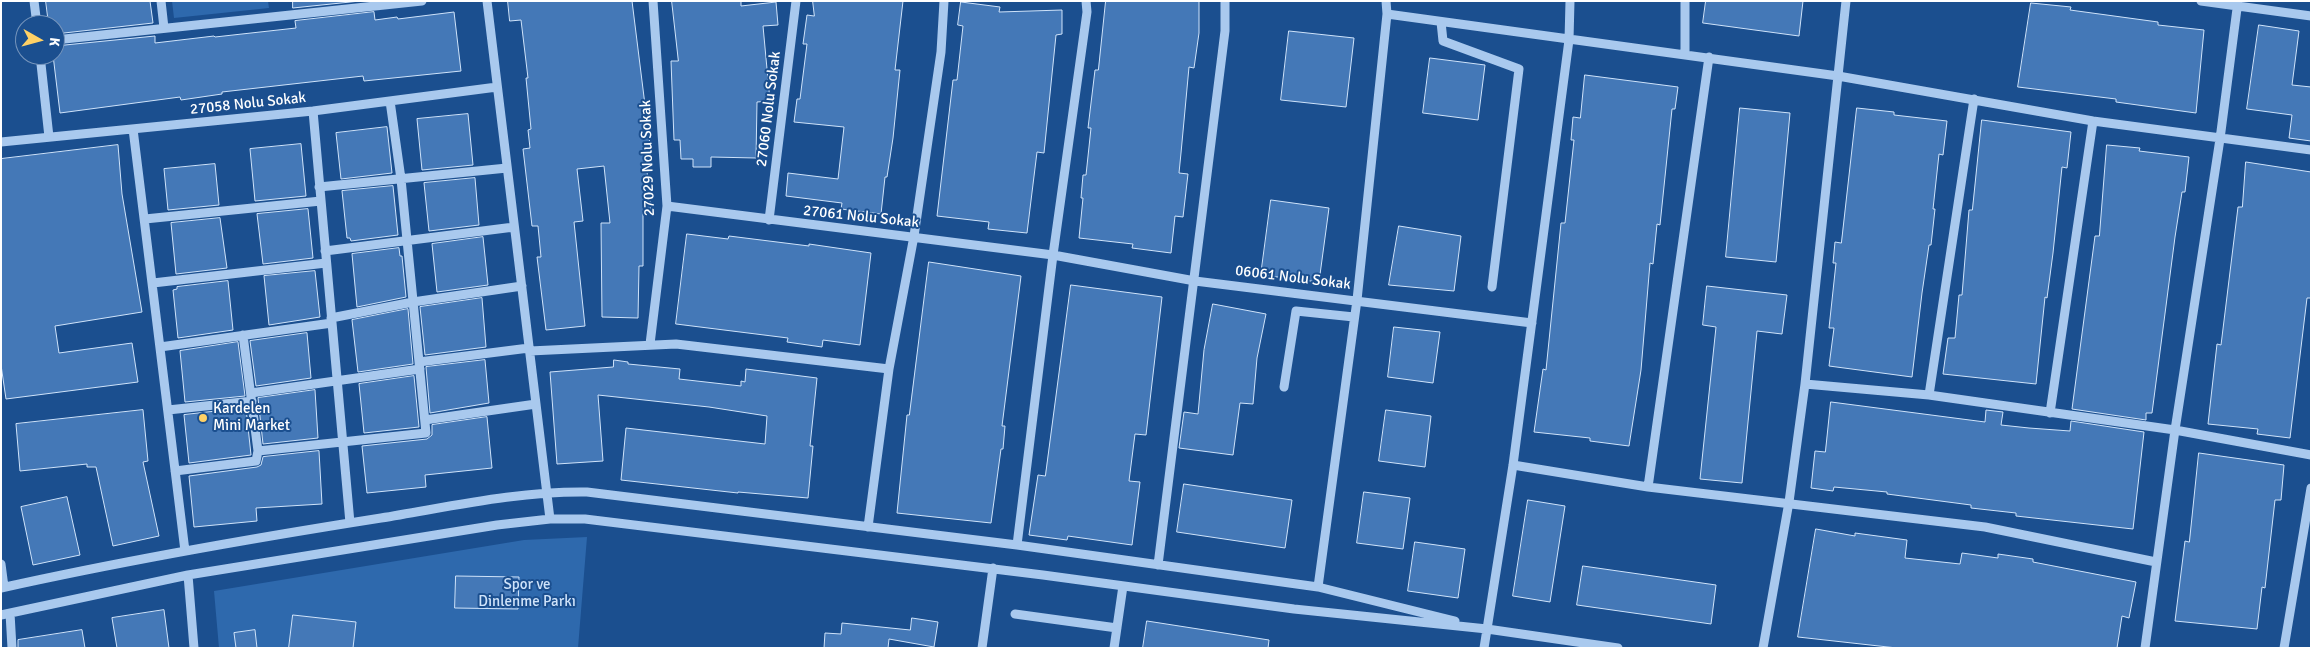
<!DOCTYPE html>
<html>
<head>
<meta charset="utf-8">
<style>
	body { margin:0 }
	#map { position:relative; width:2312px; height:649px; overflow:hidden; background:#1b4f8f; font-family:Signika,sans-serif }
	canvas { display:block }
	.frame { position:absolute; inset:0; border:2px solid #fff; pointer-events:none }
	.north { position:absolute; left:15px; top:15px; width:50px; height:50px; box-sizing:border-box; background:#1b4f8f; border:1px solid #7695bc; border-radius:50%; rotate:97deg; font-size:14px; font-weight:700; line-height:20px; text-align:center; color:#fff }
	.north::after { content:''; display:block; margin:auto; width:18px; height:22px; background:#ffd166; clip-path:polygon(50% 0,100% 100%,50% 72%,0 100%) }
</style>
</head>
<body>
<div id="map">
<canvas width="2312" height="649"></canvas>
<div class="frame"></div>
<div class="north">K</div>
</div>
<script>
const context = document.querySelector('canvas').getContext('2d');
context.lineJoin = 'round';
function fill(path, color) { context.fillStyle = color; context.fill(path, 'evenodd'); }
function trace(path, color, width, dash) { context.strokeStyle = color; context.lineWidth = width; context.lineCap = dash ? 'butt' : 'round'; context.setLineDash(dash || []); context.stroke(path); }
function write(font, color, halo, rows, align = 'center') {
  context.font = font + ' Signika,sans-serif'; context.lineWidth = 4; context.setLineDash([]); context.textBaseline = 'middle'; context.strokeStyle = halo; context.fillStyle = color; for (const [text, x, y, turn = 0] of rows) {
    context.save(); context.translate(x, y); context.rotate((+turn || 0) * Math.PI / 180); context.textAlign = isNaN(turn) ? turn : align; if (halo) context.strokeText(text, 0, 0); context.fillText(text, 0, 0); context.restore();
  }
}
fill(new Path2D(`
	M172,1H268L269,8L174,18Z
	M587,537L578,648H219L214,591L524,540Z`), '#2e69ad');
const building = new Path2D(`
	M46,1H150L153,23L55,34V25H49Z
	M293,1H360L293,8Z
	M508,1H632L652,161H646L651,211L643,212V266H639L638,318L602,317L601,223H610L604,166L577,169L583,221L574,222L585,326L546,330L537,257H541L538,226H532L523,149L530,148L528,130L531,129L526,78H528L521,20L510,21Z
	M672,1H741V6L776,2L778,25L763,26L770,101L757,102L756,158L711,157V167H693V159H681L680,140H674L671,61H678Z
	M813,1H903L895,70H900L893,138L887,177H885L881,214L841,209L842,203L786,196L788,173L838,179L844,127L794,122L797,99H800L807,44H803L807,15L814,16Z
	M1106,1H1199V33L1194,68L1189,67L1181,153L1179,173L1188,174L1183,217L1175,216L1171,253L1132,248L1133,244L1079,238L1083,198H1081L1083,175H1086L1091,128H1088L1095,70H1098Z
	M1706,1H1803L1799,36L1703,23Z
	M961,2L1000,7L999,12L1062,10V34L1056,35L1044,153L1037,152L1027,233L988,229L989,222L937,216L953,80H957L963,26L958,25Z
	M2031,3L2071,7L2070,10L2158,22V25L2204,30L2196,113L2116,102V99L2018,87Z
	M374,12L375,20L397,17L398,19L454,12L461,71L364,81L363,76L222,92V94L181,100L180,97L60,113L53,55H55V46L155,36V43L214,36L215,37L296,28L295,21Z
	M2259,25L2299,31L2292,85L2311,87V141L2289,138L2292,115L2247,109Z
	M1289,31L1354,38L1346,107L1281,100Z
	M1430,58L1485,65L1478,120L1423,113Z
	M1585,75L1678,87L1675,109H1672L1660,225L1657,224L1653,264L1650,263L1641,370L1629,446L1590,441V438L1534,432L1543,369L1546,370L1561,223H1565L1574,140H1571L1573,117L1580,118Z
	M1740,108L1790,113L1776,262L1726,257Z
	M1857,108L1894,112V115L1947,121L1943,155L1939,154L1933,209H1935L1931,245H1929L1922,293L1912,377L1829,366L1834,328H1829L1836,263H1833L1835,242L1841,243Z
	M468,114L473,165L422,170L417,119Z
	M1982,120L2071,132L2067,168L2062,167L2053,253L2047,298L2045,297L2036,384L1943,374L1948,338H1955L1959,295H1962L1969,210H1972Z
	M387,127L392,173L341,179L336,133Z
	M301,144L306,196L255,201L250,149Z
	M118,145L122,194L142,312L55,326L59,353L132,343L138,382L6,399L1,365V159Z
	M2107,145L2140,148L2139,151L2189,157L2185,192H2182L2175,237L2152,413H2146V420L2072,409L2095,236H2099Z
	M2246,162L2311,172V298H2307L2290,438L2257,434L2258,429L2208,424L2217,344L2221,345L2238,207H2242Z
	M215,164L219,205L168,210L164,169Z
	M475,178L479,225L429,231L424,183Z
	M393,186L398,235L351,241L350,238H347L342,191Z
	M1271,200L1329,208L1319,282L1261,275Z
	M308,209L313,258L263,264L257,214Z
	M220,218L227,268L176,274L171,223Z
	M1399,226L1461,236L1454,291L1389,285Z
	M687,234L728,239L729,236L809,246V244L871,253L860,345L823,340L822,347L787,342L788,338L676,324Z
	M483,237L488,285L437,292L432,244Z
	M399,248L400,256H402L406,297L357,307L352,254Z
	M929,262L1021,276L1002,426H1005L1003,449H1001L991,523L897,513L907,415H909Z
	M315,271L320,317L269,325L264,276Z
	M228,281L233,330L178,338L173,290L177,289V287Z
	M1071,285L1162,297L1146,435L1135,434L1129,481L1140,482L1132,545L1068,536L1067,540L1029,535L1038,475L1045,476Z
	M1707,286L1787,295L1782,334L1757,331L1742,483L1700,479L1716,327L1703,325Z
	M482,298L486,347L425,355L420,307Z
	M1213,304L1266,314L1257,358L1253,404L1240,403L1233,455L1179,448L1184,412L1198,414L1204,350Z
	M408,309L413,364L358,372L352,320Z
	M1394,327L1440,332L1433,383L1388,377Z
	M307,333L311,378L256,386L250,341Z
	M238,342L245,396L185,402L180,351Z
	M485,360L489,403L430,413L426,367Z
	M614,360L628,362V364L680,369L679,379L741,386V381L745,382L746,369L817,378L810,446H813L808,498L738,492V493L621,480L626,428L765,444L767,416L709,407L598,395L603,461L557,464L550,372L613,367Z
	M414,376L419,427L364,433L359,384Z
	M315,390L318,438L263,444L258,398Z
	M1831,402L1985,422L1986,410L2003,412L2001,425L2029,428L2070,431L2071,421L2144,432L2133,529L2016,516V513L1971,508V505L1887,494V492L1834,487L1833,491L1811,488L1815,451L1825,452Z
	M246,408L251,455L189,463L184,415Z
	M143,410L148,461L143,462L159,536L113,546L96,467H87V464L20,471L16,424Z
	M1386,410L1431,416L1425,467L1379,461Z
	M487,417L492,468L425,475L426,487L367,493L362,446L427,439L432,435V425Z
	M319,451L322,504L256,508L257,521L194,527L189,476L257,467L261,465L263,457Z
	M2199,453L2284,465L2281,500H2275L2265,588L2262,587L2257,629L2175,621L2185,541L2189,542Z
	M1184,484L1292,500L1285,548L1177,532Z
	M1364,492L1410,498L1403,549L1357,543Z
	M67,497L80,555L33,565L21,507Z
	M1528,500L1565,506L1550,602L1513,596Z
	M1816,529L1855,536V533L1907,540L1905,558L1960,564L1962,553L1998,558V554L2033,559V562L2136,582L2129,618L2122,616L2117,648H1897L1798,637Z
	M1415,542L1465,549L1458,598L1408,591Z
	M1583,566L1716,585L1711,624L1577,605Z
	M456,576L519,577L518,609L455,608Z
	M164,610L169,648H117L112,618Z
	M293,615L356,622L353,648H289Z
	M912,618L938,622L934,647L889,639L888,648H824L825,633L841,634L842,623L910,630Z
	M1147,621L1269,640L1268,648H1143Z
	M82,630L85,648H18V640Z
	M255,630L257,648H236L234,633Z`);
fill(building, '#4478b7');
trace(building, '#cfe3fa', 1);
trace(new Path2D(`
	M34,1L37,25
	M161,1L164,28
	M487,1L550,519
	M1685,1V54
	M2201,1L2311,16
	M1387,14L1838,76L2093,121L2311,150
	M1441,22L1443,41L1519,69L1492,287
	M55,40L422,1
	M40,55L49,137
	M313,111L350,523
	M133,129L185,551
	M1,142L313,111L497,87
	M319,187L507,168
	M667,206L1053,255L1195,281L1532,323
	M145,219L321,201
	M769,220L796,1
	M325,251L514,227
	M153,283L326,263
	M331,318L413,302L522,286
	M650,344L667,206L653,1
	M160,347L332,323
	M530,351L676,344L889,369
	M419,362L529,348
	M1805,384L1929,395L2175,430L2311,455
	M1284,387L1296,311L1354,317
	M251,393L420,369
	M1929,395L1974,99
	M168,410L252,401
	M2050,413L2093,121
	M425,420L536,404
	M258,451L426,433L401,179L390,101
	M1513,465L1648,487L1985,527L2156,562
	M175,471L256,461L258,451L243,335
	M1648,487L1709,57
	M868,527L889,369L914,236L941,52L944,1
	M1017,545L1053,255L1087,12L1086,1
	M1,564L4,587
	M1158,565L1225,31V1
	M188,575L194,648
	M1318,587L1357,300L1387,14L1386,1
	M1,588C127,560 254,538 381,518C449,507 518,491 587,492L1017,545L1318,587L1455,621
	M10,613L12,648
	M1015,614L1117,628
	M1,615L188,575L497,525L550,519H585L1043,575L1294,609L1487,629L1618,648
	M982,648L993,568
	M1114,648L1123,586
	M1484,648L1513,465L1569,40L1570,1
	M1763,648L1789,502L1805,384L1846,1
	M2145,648L2175,430L2220,139L2238,1
	M2284,648L2311,488`), '#a9c9ee', 9);
for (const [x, y, r, color] of [
	[203,418,5,"#ffd166"]
]) { const dot = new Path2D(); dot.arc(x, y, r, 0, 2 * Math.PI); context.fillStyle = color; context.fill(dot); trace(dot, '#1b4f8f', 2); }
write('15px', '#fff', '#1b4f8f', [
	["27058 Nolu Sokak",248,104,-6],
	["27060 Nolu Sokak",769,109,-83],
	["27029 Nolu Sokak",648,158,-92],
	["27061 Nolu Sokak",861,217,6],
	["06061 Nolu Sokak",1293,278,7]
]);
write('15px', '#fff', '#1b4f8f', [
	["Kardelen",213,409],
	["Mini Market",213,426]
], 'left');
write('15px', '#cfe3fa', '#1b4f8f', [
	["Spor ve",527,585],
	["Dinlenme Parkı",527,602]
]);
</script>
</body>
</html>
